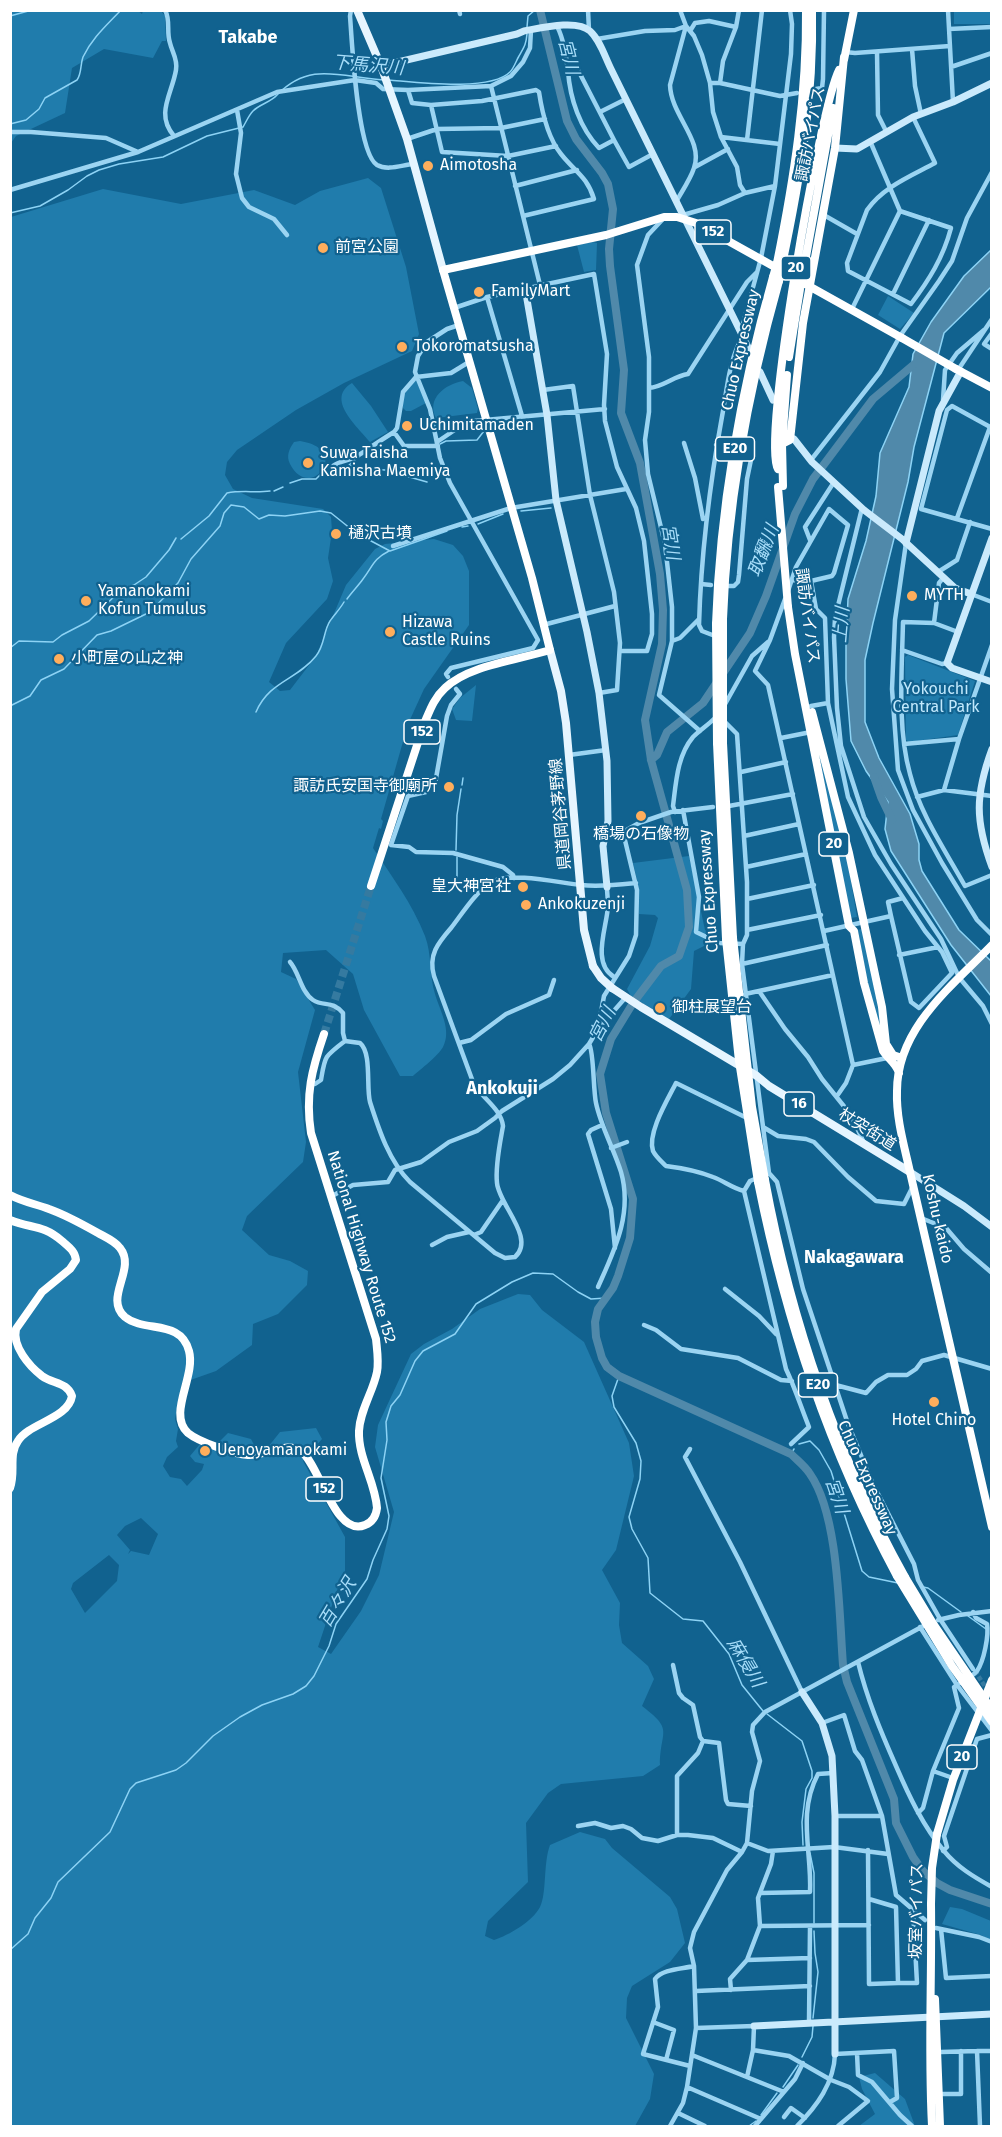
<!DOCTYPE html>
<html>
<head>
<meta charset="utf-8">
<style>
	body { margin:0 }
	#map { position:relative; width:1002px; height:2137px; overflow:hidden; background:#11628f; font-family:"Fira Sans",sans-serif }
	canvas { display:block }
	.frame { position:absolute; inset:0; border:12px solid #fff; pointer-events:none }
</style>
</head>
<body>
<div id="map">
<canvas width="1002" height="2137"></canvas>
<div class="frame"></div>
</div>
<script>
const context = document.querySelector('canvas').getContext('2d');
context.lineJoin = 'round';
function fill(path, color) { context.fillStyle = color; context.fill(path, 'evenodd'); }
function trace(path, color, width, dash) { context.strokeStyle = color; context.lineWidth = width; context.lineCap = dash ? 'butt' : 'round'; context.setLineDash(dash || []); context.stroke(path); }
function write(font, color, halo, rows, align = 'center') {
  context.font = font + ' "Fira Sans","Noto Sans JP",sans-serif'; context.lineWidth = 4.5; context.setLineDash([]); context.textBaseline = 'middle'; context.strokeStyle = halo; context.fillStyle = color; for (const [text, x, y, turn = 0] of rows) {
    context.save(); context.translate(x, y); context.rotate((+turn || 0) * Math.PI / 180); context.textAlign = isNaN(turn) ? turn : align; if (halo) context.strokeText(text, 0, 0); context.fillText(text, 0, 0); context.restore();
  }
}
fill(new Path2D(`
	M137,10L142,14L143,11H161L165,16L166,41H162L153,58L104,49L72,68L65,113L16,136L11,143V11Z
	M954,11H991V24H954Z
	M368,178L381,188L406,267L419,334L412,351L344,383L296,410L237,450L227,462L225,475L233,489L252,498L323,509L331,517L332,531L328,558L333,581L327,599L286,643L269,682L280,691L290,690L316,656L346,585L375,549L385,544L434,539L453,545L463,556L469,571V625L424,689L408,724L381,819L383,821L381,829L379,828L373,848C392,877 412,903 425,936C432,954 429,975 435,994C440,1011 452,1030 443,1047C438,1056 421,1069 413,1076H400L364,1010L353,974L326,950L283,953L281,972L296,979L315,1010L298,1072L306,1142L303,1162L247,1216L242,1230L269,1255L290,1261L308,1271L307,1285L278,1314L253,1324L252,1345L216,1371L182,1383L175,1419L178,1429L176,1441L178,1447L167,1457L163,1466L170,1477L181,1479L187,1486L202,1470L204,1464L195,1462L190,1456L200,1444L212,1449L228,1433L251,1439L260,1457L280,1432L316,1428L322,1439L303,1461L345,1537V1576L337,1590L318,1647L331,1654L361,1611L379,1575L394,1512L375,1447L378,1425L411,1354L424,1344L452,1329L480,1309L518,1294L530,1295L542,1310L584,1342L629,1443L634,1476L616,1550L602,1570L620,1603L619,1625L622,1643L648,1666L654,1679L642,1706C675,1731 660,1730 660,1765L643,1776L561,1784L548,1793L526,1823L528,1882L488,1921L485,1936L494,1940C509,1935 532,1922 540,1907C547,1893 543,1864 550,1845L580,1832L605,1839L612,1848L670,1897L677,1909L685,1943L670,1962L632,1986L627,1998L626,2018L654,2074L650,2099L635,2126H11V217L103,189L181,204L254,190L295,205L320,191ZM141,1518L158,1534L149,1555L131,1551L128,1554L130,1550L117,1535L125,1526ZM109,1555L119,1565L117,1581L85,1613L71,1589L73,1583Z
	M592,242L597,243L596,270L584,272L577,245Z
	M888,296L914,313L900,329L878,315Z
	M416,380L426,403L411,411H406L403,408C401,396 407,388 416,380Z
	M463,381L472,388L478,409L477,413L436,418C426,399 445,384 463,381Z
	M352,383L371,406L388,432L370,442C357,426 325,399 352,383Z
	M300,441C353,449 310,503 290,464C286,456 289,449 294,442Z
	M908,655L975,681L958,735L909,742L906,740L905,657Z
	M476,685L472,721L456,720L452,709L460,698Z
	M813,724L846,852L857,917L850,918Z
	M689,856L705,930L715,937L712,942L694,951L691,989L669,1019L631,996L627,989L650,946L658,918L655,915L639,914L637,880L633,863Z
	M864,928L883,1037L870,997L858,930Z
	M950,1907L962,1909L991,1921V1941L981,1935L942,1924Z
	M875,2073L905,2099L915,2126H859L875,2114L862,2089L859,2077Z`), '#207cac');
const water = new Path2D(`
	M991,250V287L944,333L914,447L908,482L873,623L865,660V722L879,758L910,814L919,844V860L922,871L959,930L991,961V996L951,945L891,851L885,829L888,802L866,771L851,741L846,679V641L848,599L866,541L876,496L880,453L909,387L913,354L931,322L964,276Z`);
fill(water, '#5089aa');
trace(water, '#8dd3f5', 1.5);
trace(new Path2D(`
	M10,16L32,10
	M527,27L528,16L535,10
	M389,80C415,82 490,92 510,72C514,68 516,61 519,56C524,47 526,45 527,34
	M10,124L26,120L39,109L45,98L77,80C82,73 80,65 83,57C92,38 107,25 121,10
	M10,213L40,206L68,190L87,176L99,170L119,164L163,157L207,136L243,127C246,122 249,115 253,111C260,104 271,102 277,95C311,60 342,78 384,80
	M440,444L446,441L477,440L484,431L483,425
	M349,465L355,468L385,470L427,482
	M338,466H344
	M348,466L356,459
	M290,483L302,479H316L327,468
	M274,491L283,487
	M521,511L551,508
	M478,524L503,514
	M462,527L468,526
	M181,539L209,516L227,493C242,490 255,493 270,491
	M347,599C352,592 358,586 363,579C373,566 373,559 389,551
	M10,648L19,641L53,642L62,635L89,621L122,589L134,585L146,577L169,550L176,538
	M10,706L30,696L41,680L64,669L97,635L111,631L150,612L178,583L191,559L220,526L224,513L231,505L244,507L259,519L269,515L285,516L320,511L331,513L356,533L390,551L447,531
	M256,712C269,681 297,680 316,656C325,645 323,632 330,621C334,615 340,609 344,602
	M462,785L463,778
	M456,850L457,815L461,789
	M457,857V877
	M619,1376L612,1396L614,1407L636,1443L641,1461L640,1479L629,1517L632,1529L648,1558L650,1593L683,1619L703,1621L729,1654L742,1685L763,1711
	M799,1444L810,1441L819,1450L831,1471L862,1571L869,1577L898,1583
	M791,1454L794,1449
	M923,1587L928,1588L961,1612
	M968,1616L986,1629
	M767,1714L802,1741L812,1771V1778L806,1789L802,1822L803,1845
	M810,1853L814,1873V1923
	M10,1950L28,1934L35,1918L51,1898L58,1882L110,1832L130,1789L136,1783L176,1770L186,1763L213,1736L240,1717L262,1705L293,1694L306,1686L314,1676L329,1646L336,1624L367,1579L373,1560L387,1529L389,1516L381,1478L387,1440L386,1422L391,1406L400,1395L415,1361L423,1351L455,1334L476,1304L512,1282L533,1273L553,1274L578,1292L591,1299L606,1298
	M813,2018L818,1972L815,1953L814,1931
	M802,2057L812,2037L813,2026
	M783,2087L798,2065
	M761,2115L777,2093
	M749,2126L756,2121`), '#8dd3f5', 1.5);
trace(new Path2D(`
	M540,10L567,121L576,139L602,173L608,184L613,209L609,249L610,266L624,370L621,413L640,463L660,574L663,610L662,644L645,720L651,760L687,890L689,927L679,956L661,966L633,1003L611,1039L600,1074L606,1113L633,1199L630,1238L618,1276L613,1288L598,1309L595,1322L596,1337L602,1358L607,1367L619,1376L791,1454C798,1461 805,1466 810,1474C839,1515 839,1614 843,1665L847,1682L894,1799L896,1823L913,1857L923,1871L937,1883L950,1890L992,1904
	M651,760L657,755L667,732L703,703L750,633L766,596L795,514L813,479L873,399L918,361
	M874,777L881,797L892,820`), '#5089aa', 8);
trace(new Path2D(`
	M805,1391L828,1383
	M975,1671L992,1697`), '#357aa0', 4.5, [4.5, 2]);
trace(new Path2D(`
	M324,1034L371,886`), '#357aa0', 8, [8, 4]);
trace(new Path2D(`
	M165,10C171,21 166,31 170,43C172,52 178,59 176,70C172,94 155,114 174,136
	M351,10L350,16C352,41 357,153 377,165C388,171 402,165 413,164
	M459,10L460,14
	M588,10L589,30
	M680,10L686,26L694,36L702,55L710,83L713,112L721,137L737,167L740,185L745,193
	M948,10L953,102
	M557,26C564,40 566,56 568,71C570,99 580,128 599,148L614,140L629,167L653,154
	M949,29L992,27
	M690,31L695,23L709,21L736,27
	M597,39L645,31L675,30L686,26
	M912,49L915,86L921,114
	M845,52L855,53L950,46
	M877,52L878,115L886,131
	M951,67L992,53
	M568,72L577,68L614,140
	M710,83H720L780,96L797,93
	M720,83L723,61L736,27L739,10
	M491,86L540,285
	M816,89L822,88L823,79L824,10
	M408,90L412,103L431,105L482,101L536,90L539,92C542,112 548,138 561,154C575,172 587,176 594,199L523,216
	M431,105L442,152L508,156L556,146
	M237,110L241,133L236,174L242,198L249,207L274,219L287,235
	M600,112L626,99
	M10,132H31L106,138L138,152
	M721,137L780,144
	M407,139L437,129L501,128L545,119
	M747,140L762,10
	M695,167L728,149
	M515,186L577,170
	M10,190L138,152L277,92L355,80L376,83L383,89L408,90L491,86L511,76L523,62L530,48L531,30
	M676,202C682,191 690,180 694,168C704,140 671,116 670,85L686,26
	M900,211L951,228C943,258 929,280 911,304L848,271L847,263L867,210C883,187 911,176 935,163L913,117
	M822,214L857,234
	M683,215L718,205L745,193L775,186
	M663,219L648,235L637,265L649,357V412L645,440L648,474L665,544L672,607V641L659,695L700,731
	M893,294L929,220
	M454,308L487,297
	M852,309L900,211L870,141
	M740,329L743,324L761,258L775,186L791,54L792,24L790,10
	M992,333L984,344L992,349
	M958,370L992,319
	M649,388C663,387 674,376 688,374L747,282L756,273
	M543,390L573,386L590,495L614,592L620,643L617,690L599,693
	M943,400L945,370L957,353L984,330
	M522,416L487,297L594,274L607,354L604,405L605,421L617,467L636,508L644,541L652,614V634L647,651H620
	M992,428L952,406L947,410L921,509L992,529
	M394,432L404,446H438
	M437,442L465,423L474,421L605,409
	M684,443L695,478L703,519
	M716,445L727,447
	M811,460L880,372L900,336L939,281L952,261L967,218L992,172
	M333,466C339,461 348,461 356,457C368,449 381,440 394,432L397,428L403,392L416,377L451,373L469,362
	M862,508L835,618L834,637L837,708L841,746L864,817L891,864L941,939L957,973
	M957,518L990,427
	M810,540L805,527L834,482
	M906,543L895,620L892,689L898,770L913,810L942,863L977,920L992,935
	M393,546L511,508L626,489
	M938,572L957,560L970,522
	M793,580L811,581L816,609L825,618L828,703L848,797L875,855L925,931L942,952L952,973L919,1008L911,1002L891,916
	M701,584L711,585
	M727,586H734L738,582L739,575L747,479L752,455L749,450H744
	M788,591L796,567L829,509L848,525L834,573L832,576L811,581
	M971,594L992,602
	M785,599L770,640L755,671L768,685L853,1065L846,1083L837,1096
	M934,623L939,583L944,577
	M543,625L615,606
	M958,632L934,623L903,622C902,670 897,728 910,774C920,814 945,850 965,886L992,875
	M715,636L702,631L699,625C701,553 710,482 723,411C727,387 730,357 743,336
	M672,641L680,638L699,619
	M902,650L942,664L947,663
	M448,677L446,674L451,668L533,648L538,640L450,483L440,458L430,409L415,372L418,356L427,342L447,329L459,325
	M456,689L460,694L451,705L447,716L435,784L426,792L408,796L391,845L409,847L416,852L453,853L503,867L513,875L514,878
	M724,706L752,656L768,642
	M811,706L828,703
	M724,721L737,734L747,882V935L743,944L742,964L769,1173
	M781,738L811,732
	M904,744L959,739
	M569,755L606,750
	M741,772L786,762
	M944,790L959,739L992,645
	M917,797L944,790L992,796
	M729,806L793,794
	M683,810L699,897L696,932L719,943L743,944
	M675,812L673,806C676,783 677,756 693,737C700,730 708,725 715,718
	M605,834L623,832L639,823L671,812L713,807
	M744,836L799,824
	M746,867L806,854
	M607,887C607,893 608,899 608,906C607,927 591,963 614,977
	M747,899L814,885
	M747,930L821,915
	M824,931L891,916L888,902L903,898
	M899,955L938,947
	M290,962C299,972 301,992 313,1000C324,1007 332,1000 343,1013V1033L345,1041
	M742,964L827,945
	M962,981L983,1006L992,1024
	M759,991L785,1029L808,1057L822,1079L851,1115L864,1143
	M745,994L833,975
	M598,1028L604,996L629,956L636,935L637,890L623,832
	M459,1043L471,1040L506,1014L549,995L554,980
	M853,1065L887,1058
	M310,1084H315L321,1080C325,1056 324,1057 345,1041L360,1043C372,1053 366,1087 370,1102C379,1130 389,1161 410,1182L495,1253L505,1258L515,1257C536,1238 499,1205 497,1183C495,1166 500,1143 503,1126C501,1108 481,1098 473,1082L434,976C428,955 438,943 451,928C462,914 478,888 494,881C512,872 560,883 581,885C600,887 617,885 636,883
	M602,1125L591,1130L588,1134L611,1209L615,1248
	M763,1127L778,1136L806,1139L814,1142L848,1177L876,1201L904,1204L913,1186
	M611,1148L627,1142
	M744,1191C732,1188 724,1181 713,1177C698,1171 682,1168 666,1166C662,1162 656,1157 653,1151C647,1133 668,1099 676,1083L747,1118
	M330,1197L353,1185L388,1182L395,1170L421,1162L449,1142L477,1131L495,1118L502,1111L553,1079L570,1065L589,1044
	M921,1218L946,1228L964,1249L992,1273
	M474,1235L481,1232L503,1200
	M432,1245L447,1237L469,1232
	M598,1287C614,1251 633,1214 621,1172C614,1149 601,1127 596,1103C593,1089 594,1051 589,1044L598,1029L626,997
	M725,1289L759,1316L776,1334
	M644,1325L656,1330L681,1349L738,1358L781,1380L792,1381
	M828,1383L866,1393L876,1382L888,1375H907L916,1369L922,1361L944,1355L992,1369
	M791,1444L809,1427C801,1407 795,1388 786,1369L744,1191L750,1181L769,1173L777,1182L803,1289L848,1424L873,1484L914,1564L918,1580L940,1619L973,1669
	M690,1449L685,1457L740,1562L802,1692
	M938,1620L959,1615L992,1611
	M920,1627L957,1685L992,1731
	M858,1662C867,1699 881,1732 896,1766C909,1796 923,1826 944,1851C957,1867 974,1877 992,1887
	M673,1665L679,1693L683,1698L693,1705L700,1737L703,1741L719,1743L726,1800L728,1804L751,1806
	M822,1723L844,1715L855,1751L862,1760L882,1816L896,1895L925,1920
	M933,1771L950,1777
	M918,1813L923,1808L933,1771L959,1708L954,1687C961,1682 972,1677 977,1671C984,1661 989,1635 987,1624L976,1618L973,1612
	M835,1816H882
	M578,1826L595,1823L611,1828L623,1826L631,1829L642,1838L658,1841L677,1835H688L713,1838L742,1852
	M677,1835V1776L698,1753L703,1741
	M747,1843L768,1851L834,1847L888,1854
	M868,1850L869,1984L898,1983L896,1907L869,1899
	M943,1851L947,1847L944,1836L977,1739L992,1735
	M760,1893L810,1892C812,1851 797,1814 818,1774L833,1773
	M760,1926L869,1925
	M936,1928L979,1937L992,1942
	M941,1929L946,1978L992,1976
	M747,1960L810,1958
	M898,1983H917L913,1910
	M731,1990L730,1979L747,1960L760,1926L758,1898L771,1864L773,1851
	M696,1991L810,1986
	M653,2022L674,2030L666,2060
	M809,2022L810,1927
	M696,2028L754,2026L753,2050L747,2077
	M753,2050L789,2056L831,2080L849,2087L868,2101L838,2126
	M941,2052L977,2051
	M857,2053L858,2075L872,2082L900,2115L912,2126
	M692,2055L784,2092
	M690,2066L643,2054L658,2007L655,1979C662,1969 682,1969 694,1966
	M687,2087L761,2119
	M939,2094H961V2051
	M678,2113L705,2126
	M784,2117L791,2108L805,2118
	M670,2126L683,2103L687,2087L696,2028L694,1966L690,1948L694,1932L727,1870L742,1852L747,1843L752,1791L760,1761L752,1732L753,1725L765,1712L778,1705L927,1624
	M755,2126L795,2079L803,2063
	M797,2126C817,2106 834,2083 835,2054L894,2051L897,2098L890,2102
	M980,2126L977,2051H992`), '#9bd4f2', 4.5);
trace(new Path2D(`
	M381,66L517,34L524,31C541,28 577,19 590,31C600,40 605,57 611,69L749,349
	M835,148L857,149L913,117L953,102L992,83
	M525,288L547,415L556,500L587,632L599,693L607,761L608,821L603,846L607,887
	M760,372L773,400
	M794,439L812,462L864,510L902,539L955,588L971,594
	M992,538L947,663L952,668L992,682
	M906,543L939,411L961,371
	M992,749C975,795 975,821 992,867
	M910,1172L964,1206L992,1227
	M802,1692L822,1723L832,1756L835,1816V2054
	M754,2026L992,2014`), '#caeafc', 7);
trace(new Path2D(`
	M357,10L381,66L407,139L443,270
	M550,650L561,691L566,723L584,930L593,966
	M612,988L641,1007L757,1076L769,1086L910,1172`), '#e6f5ff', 8);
trace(new Path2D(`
	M844,60L854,10
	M777,263C794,179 807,96 806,10
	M782,265C800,179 814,99 812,10
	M803,273L833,108
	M789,357L800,289
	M956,369L992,388
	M782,444L790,440L803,323L835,148L844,57
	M778,469C761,443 820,107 839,70
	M783,486L782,444L787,375
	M788,607L795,654L849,926L854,931L864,983L883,1051C888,1059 896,1063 899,1073
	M723,619C727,505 748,391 779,281
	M716,624C720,507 741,389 773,277
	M812,712L849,853L882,1007L886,1044L893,1055L902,1058
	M717,743L726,939
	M723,743L733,938
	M371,886L424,724C430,710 434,698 445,688C469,665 518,660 550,650L532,578L443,270L606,235L664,217H677L696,223L902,338
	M992,945C952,986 897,1028 897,1091C896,1118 904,1145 910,1172L992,1527
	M765,1180C791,1320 836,1453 905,1577
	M758,1182C786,1322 829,1450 897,1576
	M10,1195C23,1202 36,1204 49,1209C66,1215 82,1224 98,1233C105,1237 115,1241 120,1248C137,1269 103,1298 125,1317C145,1333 181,1319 189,1351C196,1377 167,1414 188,1433C199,1442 234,1454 248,1455C265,1456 285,1441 301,1451C320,1465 335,1538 365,1525C373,1522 376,1516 377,1508C375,1481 358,1458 359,1431C360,1410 373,1392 377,1372C379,1361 377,1350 376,1339L311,1133C305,1095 312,1069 324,1034
	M10,1220C32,1229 42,1224 62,1241C69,1247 75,1251 76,1260L70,1269L42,1292L16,1329C12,1346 29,1366 42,1376C53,1384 67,1382 72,1396C68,1419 29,1423 18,1441C8,1455 16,1472 10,1488
	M937,1834L953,1780L992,1680
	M931,1904C932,1978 928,2052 932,2126
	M935,1999L940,2126`), '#fff', 8);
trace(new Path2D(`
	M593,966L601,978L612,988`), '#e6f5ff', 8);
trace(new Path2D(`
	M773,277L777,263
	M779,281L782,265
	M798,289L801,272
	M902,338L956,369
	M778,487L788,607
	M723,619V743
	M716,624L717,743
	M733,938L752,1107L765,1180
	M726,939L739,1061L758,1182
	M897,1576L952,1666L992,1722
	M905,1577L934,1625L992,1710
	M931,1904L932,1868L937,1834`), '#fff', 8);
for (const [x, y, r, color] of [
	[428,166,6,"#ffae5c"],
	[323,248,6,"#ffae5c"],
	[479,292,6,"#ffae5c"],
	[402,347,6,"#ffae5c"],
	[407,426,6,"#ffae5c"],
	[308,463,6,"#ffae5c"],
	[336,534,6,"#ffae5c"],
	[912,596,6,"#ffae5c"],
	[86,601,6,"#ffae5c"],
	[390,632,6,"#ffae5c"],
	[59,659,6,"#ffae5c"],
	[449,787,6,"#ffae5c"],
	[641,816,6,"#ffae5c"],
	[523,887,6,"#ffae5c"],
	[526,905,6,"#ffae5c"],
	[660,1008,6,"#ffae5c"],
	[934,1402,6,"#ffae5c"],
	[205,1451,6,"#ffae5c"]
]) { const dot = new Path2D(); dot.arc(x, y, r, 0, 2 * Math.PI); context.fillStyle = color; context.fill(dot); trace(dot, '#11628f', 2); }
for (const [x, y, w] of [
	[713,232,36],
	[796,268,30],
	[735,449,39],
	[422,732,36],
	[834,844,30],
	[799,1104,30],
	[818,1385,39],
	[324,1489,36],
	[962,1757,30]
]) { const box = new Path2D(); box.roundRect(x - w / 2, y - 12, w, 24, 4.5); context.fillStyle = '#11628f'; context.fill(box); trace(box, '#fff', 1.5); }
write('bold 15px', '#fff', null, [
	["152",713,232],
	["20",796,268],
	["E20",735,449],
	["152",422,732],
	["20",834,844],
	["16",799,1104],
	["E20",818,1385],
	["152",324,1489],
	["20",962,1757]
]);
write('16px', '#fff', '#11628f', [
	["諏訪バイパス",811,134,-79],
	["Chuo Expressway",741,350,-77],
	["諏訪バイパス",807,616,82],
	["県道岡谷茅野線",561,814,-95],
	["Chuo Expressway",709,891,-94],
	["杖突街道",867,1130,32],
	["Koshu-kaido",937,1219,77],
	["National Highway Route 152",361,1247,73],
	["Chuo Expressway",867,1478,66],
	["坂室バイパス",917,1911,-89]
]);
write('16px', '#fff', '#11628f', [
	["Aimotosha",440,166],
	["前宮公園",335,248],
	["FamilyMart",491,292],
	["Tokoromatsusha",414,347],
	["Uchimitamaden",419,426],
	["Suwa Taisha",320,454],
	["Kamisha Maemiya",320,472],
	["樋沢古墳",348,534],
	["Yamanokami",98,592],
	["Kofun Tumulus",98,610],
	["MYTH",924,596],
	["Hizawa",402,623],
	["Castle Ruins",402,641],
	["小町屋の山之神",71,659],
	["諏訪氏安国寺御廟所",437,787,"right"],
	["橋場の石像物",641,835,"center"],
	["皇大神宮社",511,887,"right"],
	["Ankokuzenji",538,905],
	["御柱展望台",672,1008],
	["Hotel Chino",934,1421,"center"],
	["Uenoyamanokami",217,1451]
], 'left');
write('16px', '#c2e9fd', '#11628f', [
	["Yokouchi",936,690],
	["Central Park",936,708]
]);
write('bold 18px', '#fff', '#11628f', [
	["Takabe",248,38],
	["Ankokuji",502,1089],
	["Nakagawara",854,1258]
]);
write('italic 18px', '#a7ddf9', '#11628f', [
	["宮川",568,57,76],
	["下馬沢川",368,66,5],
	["宮川",670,542,81],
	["取飜川",764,551,-69],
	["上川",842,625,-85],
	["宮川",603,1025,-63],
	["宮川",836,1496,71],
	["百々沢",338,1603,-59],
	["麻侵川",745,1663,59]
]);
</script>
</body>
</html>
